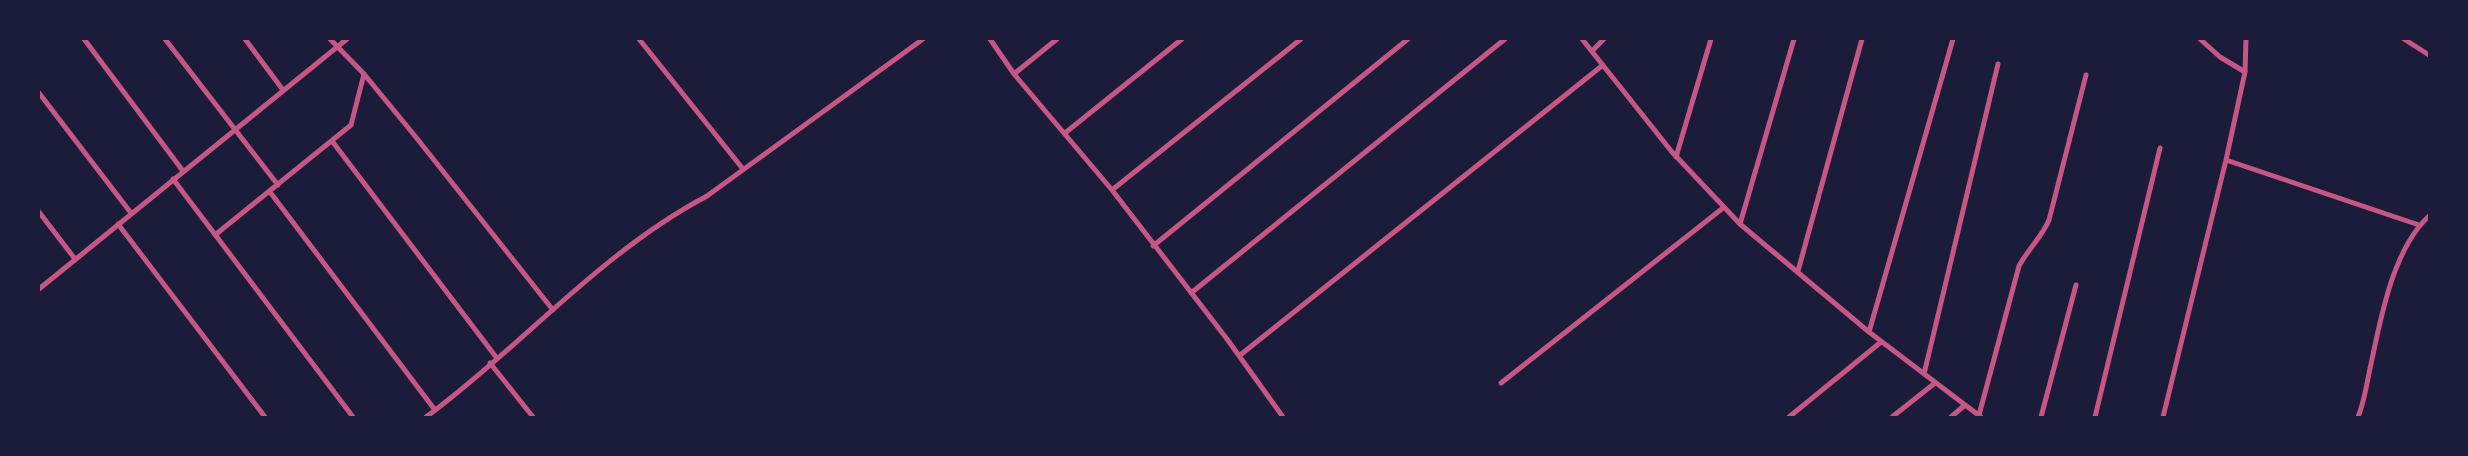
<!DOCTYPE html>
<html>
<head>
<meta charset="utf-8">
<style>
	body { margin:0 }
	#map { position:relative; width:2468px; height:456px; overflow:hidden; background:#1b1b3a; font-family:Lato,sans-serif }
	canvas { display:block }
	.frame { position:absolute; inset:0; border:40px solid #1b1b3a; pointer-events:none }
</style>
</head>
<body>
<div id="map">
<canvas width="2468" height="456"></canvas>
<div class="frame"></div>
</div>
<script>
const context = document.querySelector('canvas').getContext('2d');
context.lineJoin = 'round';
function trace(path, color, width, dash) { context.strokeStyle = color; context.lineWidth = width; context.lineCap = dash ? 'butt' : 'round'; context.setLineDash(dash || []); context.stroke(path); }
trace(new Path2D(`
	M84,39L183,171
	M165,39L278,185
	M245,39L283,90
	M330,39L364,74L415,136L553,310
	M639,39L743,169
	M990,39L1014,74L1112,190L1227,339L1283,417
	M1582,39L1672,152L1740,224L1869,332L1981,417
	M2200,39L2220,57L2245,72
	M2404,39L2429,55
	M1592,51L1604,39
	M1014,74L1057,39
	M39,93L131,213
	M1065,133L1182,39
	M332,141L496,357
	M1676,157L1711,39
	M2226,160L2419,225
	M173,179L353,417
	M1112,190L1301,39
	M270,192L435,410
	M39,212L75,259
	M118,224L265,417
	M1740,224L1794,39
	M215,235L351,125L364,74
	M1153,246L1408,39
	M1798,271L1862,39
	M39,289L347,39
	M1191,293L1505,39
	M1869,332L1953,39
	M1239,356L1603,65
	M490,363L533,417
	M1924,374L1998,64
	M1501,383L1723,208
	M1979,415L2019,266C2028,249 2042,237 2049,220L2086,75
	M426,417C522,346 601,252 707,196L923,39
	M1789,417L1881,342
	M1892,417L1935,383
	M1951,417L1965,405
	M2041,417L2076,285
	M2095,417L2160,148
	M2163,417L2226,160L2245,72L2246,39
	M2358,417C2365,400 2367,381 2371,364C2381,317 2393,249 2429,216`), '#c65784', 5);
</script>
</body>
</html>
